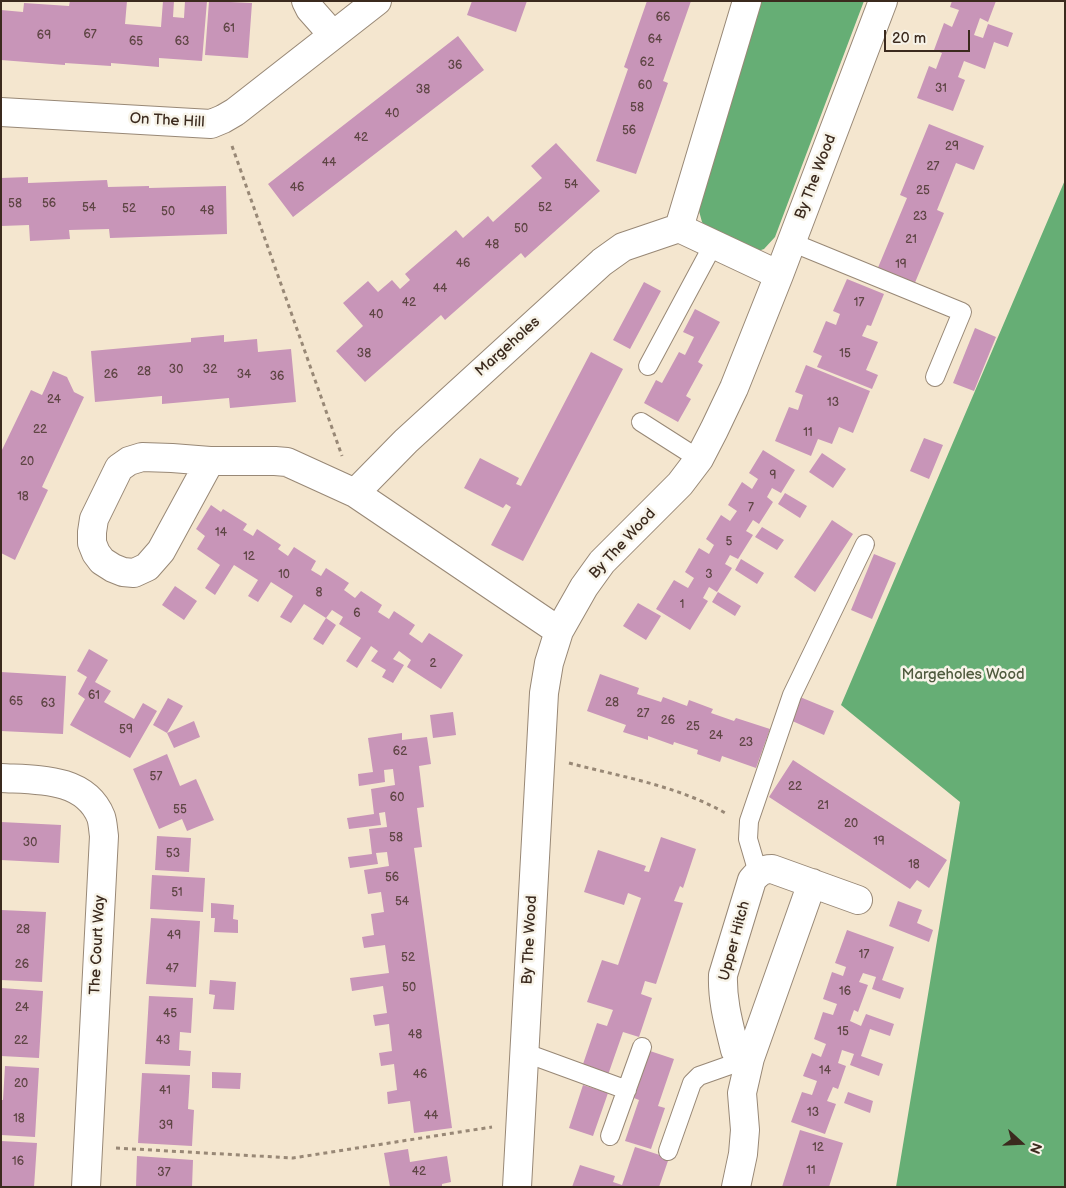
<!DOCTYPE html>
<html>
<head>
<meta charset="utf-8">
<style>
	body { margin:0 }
	#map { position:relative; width:1066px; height:1188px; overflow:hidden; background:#f4e6cf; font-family:"Balsamiq Sans",sans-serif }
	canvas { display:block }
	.frame { position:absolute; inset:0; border:2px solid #3b2a1e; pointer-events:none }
	.north { position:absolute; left:996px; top:1118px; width:50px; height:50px; -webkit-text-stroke:4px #f7f3e8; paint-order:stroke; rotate:110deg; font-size:14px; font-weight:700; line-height:20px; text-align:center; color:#3b2a1e }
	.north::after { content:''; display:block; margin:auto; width:18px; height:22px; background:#3b2a1e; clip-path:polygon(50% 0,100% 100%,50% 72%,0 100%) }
	.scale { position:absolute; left:884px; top:30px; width:86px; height:22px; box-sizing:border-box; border:2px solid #3b2a1e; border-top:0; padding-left:6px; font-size:15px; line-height:18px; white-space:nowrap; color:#3b2a1e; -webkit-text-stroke:4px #f7f3e8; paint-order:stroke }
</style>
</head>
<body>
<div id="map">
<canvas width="1066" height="1188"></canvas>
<div class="frame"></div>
<div class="north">N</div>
<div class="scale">20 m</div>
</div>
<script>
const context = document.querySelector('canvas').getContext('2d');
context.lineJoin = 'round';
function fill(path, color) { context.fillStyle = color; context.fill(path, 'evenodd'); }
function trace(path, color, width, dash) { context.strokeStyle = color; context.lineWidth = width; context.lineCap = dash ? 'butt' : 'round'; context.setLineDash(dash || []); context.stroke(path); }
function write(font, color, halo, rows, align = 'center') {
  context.font = font + ' "Balsamiq Sans",sans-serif'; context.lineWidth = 5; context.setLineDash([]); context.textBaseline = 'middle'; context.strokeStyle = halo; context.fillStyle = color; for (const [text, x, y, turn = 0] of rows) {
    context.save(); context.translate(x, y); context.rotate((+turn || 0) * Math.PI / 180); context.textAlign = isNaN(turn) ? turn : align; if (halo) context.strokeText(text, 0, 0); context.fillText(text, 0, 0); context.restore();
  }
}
fill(new Path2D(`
	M759,1H864L775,237L764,249L749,254L710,237L702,222L699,211Z
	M1065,180V1187H896L960,802L841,705Z`), '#66ae75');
fill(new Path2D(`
	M70,1H127L125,24L161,27L163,1H174L173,17L184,18L185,1H207L202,61L159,58V67L111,63V66L65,63V65L1,60V10L23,12L24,3L69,6Z
	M209,1L252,3L248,58L205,55Z
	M472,1H527L516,32L467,15Z
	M647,1H691L663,81L668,83L636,174L596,161L628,69L624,67Z
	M952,1H996L988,22L980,18L974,35L983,38L988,24L1013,33L1008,47L994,42L985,69L964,61L958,77L965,80L953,111L917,98L929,66L936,69L942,53L934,50L944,23L952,27L959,10L950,7Z
	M458,36L484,70L293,217L268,184Z
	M929,124L984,146L974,170L956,163L937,210L944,213L914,285L877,270L907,198L900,195Z
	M556,143L600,191L525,258L521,253L445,320L441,315L365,382L336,351L363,326L343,303L368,281L378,292L392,280L400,289L410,280L405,274L456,230L463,238L488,216L493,222L542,178L531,166Z
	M28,177V183L107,180L108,187L149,186V188L226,186L227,234L110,238L109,229L69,230L70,239L30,241L29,225L1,226V178Z
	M847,279L884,294L871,326L867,325L862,336L878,342L866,370L878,375L872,389L817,367L822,356L813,352L826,321L836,325L840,314L833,311Z
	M644,282L661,291L630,349L613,340Z
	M695,309L720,322L698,362L703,365L686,396L691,399L678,422L644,403L656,380L662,383L679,352L685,355L694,337L683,332Z
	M975,328L996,337L974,391L953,383Z
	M224,335V342L257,339L258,352L291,349L296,402L230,408L229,398L162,404V396L95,402L91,351L191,342V338Z
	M591,352L623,369L523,561L491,545L511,507L506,504L503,508L464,488L480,458L519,478L516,484L521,486Z
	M806,365L870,391L853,433L839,427L832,444L818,439L811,456L775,441L789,407L798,410L803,395L795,392Z
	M53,371L67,377L74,392L84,397L42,487L48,490L15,560L1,553V452L31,390L42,395Z
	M924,438L943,445L929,479L910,471Z
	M763,450L795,470L781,493L772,488L767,497L773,502L759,524L753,520L746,531L753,535L738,559L730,555L725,564L732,568L717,592L709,587L703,598L708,601L690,630L656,609L674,580L688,588L694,578L685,572L699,548L709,554L714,545L706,539L721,515L730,521L737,511L728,505L742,482L752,489L758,479L749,473Z
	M822,453L846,469L833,488L809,472Z
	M785,493L807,506L800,518L778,504Z
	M211,505L221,512L223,509L247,524L243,530L253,536L257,529L281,545L278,549L288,556L294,547L316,561L311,570L321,576L326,568L349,583L344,590L355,598L361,591L382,605L378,612L389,619L394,611L415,625L409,634L422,643L429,633L463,655L441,689L407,667L411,660L399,651L393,659L404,665L393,683L382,677L386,670L371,661L378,651L371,646L357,668L346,661L361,638L339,624L343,617L332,610L326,618L336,625L323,645L313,639L326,618L304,604L291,623L280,617L293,596L271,582L258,602L248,596L258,580L234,565L215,595L205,588L220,565L197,549L205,536L196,529Z
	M832,520L853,534L815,592L794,577Z
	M762,527L784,540L777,550L755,537Z
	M874,554L896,563L872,619L851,610Z
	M741,559L764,573L757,584L735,570Z
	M175,586L197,601L184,620L162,605Z
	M718,592L741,606L735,616L712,602Z
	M638,603L661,616L646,640L623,626Z
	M89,649L108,660L95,682L111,691L104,702L134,719L143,703L157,711L130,758L70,725L85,699L78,694L87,677L77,671Z
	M1,672L66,676L63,734L1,731Z
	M600,674L639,688L637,694L661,702L663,697L687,706L689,700L713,709L711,713L734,721L736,718L770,729L756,768L722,756L720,762L697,754L698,750L674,742L673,745L648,736V740L623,732L626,725L587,711Z
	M800,697L834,711L824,735L790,720Z
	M168,698L183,706L167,733L194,721L200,737L174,748L167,733L153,725Z
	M453,712L456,735L433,738L430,715Z
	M402,733V740L427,737L431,764L419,766L424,807L417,808L422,847L414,848L452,1128L414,1133L410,1101L388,1104L387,1092L397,1090L394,1064L381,1066L379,1053L392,1051L389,1024L375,1026L373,1015L387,1013L383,986L352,991L350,978L389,973L385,945L364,948L362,937L374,935L371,914L384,912L381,892L368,894L364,870L389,866L387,852L376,853L378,864L350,868L348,857L372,854L369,829L387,827L385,812L379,813L381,825L349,829L347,818L374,814L371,789L395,785L393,769L384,770L385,782L359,786L358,774L373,772L368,738Z
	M167,754L180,786L196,779L214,820L187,831L182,819L159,829L133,769Z
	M793,760L947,860L929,888L917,880L910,889L769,797Z
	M1,822L61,825L59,863L1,860Z
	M157,836L191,838L189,872L155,870Z
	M661,837L696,849L683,888L680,886L674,901L683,903L656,984L645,981L641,994L652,998L639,1037L623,1032L608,1075L582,1067L597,1023L607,1026L613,1010L587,1002L602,960L618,965L641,898L628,893L624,905L584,892L598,850L646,866L644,871L649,872Z
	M152,875L205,878L203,912L150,909Z
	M898,901L922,910L917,923L933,930L929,942L889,926Z
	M211,903L234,905L233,919L238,920V933L214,932L215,918H211Z
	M1,910L46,912L42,982L1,980Z
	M151,918L200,921L196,987L146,984Z
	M847,930L894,947L882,980L904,988L900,999L872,989L876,977L863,973L859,982L868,985L858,1012L854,1010L850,1021L861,1026L866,1014L894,1024L890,1036L870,1029L861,1056L883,1064L879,1076L850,1065L854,1054L842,1050L838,1063L846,1066L838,1089L833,1087L827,1101L836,1104L825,1134L791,1122L802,1092L812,1095L817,1081L803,1076L812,1053L821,1057L826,1044L814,1039L823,1012L833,1015L837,1004L823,999L832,972L843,976L846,967L835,963Z
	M210,980L236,982L234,1010L213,1009L215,995L209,994Z
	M1,988L43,991L39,1058L1,1056Z
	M149,996L193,998L191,1033L180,1032L179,1050L191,1051L190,1066L145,1064Z
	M650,1051L674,1059L658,1106L665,1108L651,1149L625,1141L639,1100L634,1098Z
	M5,1066L39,1068L35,1137L1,1135V1100H3Z
	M212,1072L241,1073L240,1089L212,1088Z
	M142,1073L190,1075L188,1109L194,1110L192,1146L138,1143Z
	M583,1085L608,1093L593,1136L569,1128Z
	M848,1092L873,1101L870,1113L844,1103Z
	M800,1130L843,1143L829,1187H782Z
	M1,1141L37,1143L34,1187H1Z
	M635,1147L669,1158L659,1187H572L580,1165L615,1176L613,1182L622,1185Z
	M408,1149L410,1162L447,1156L451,1182L442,1184V1187H390L384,1153Z
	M137,1156L193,1160L192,1187H136Z`), '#c895b8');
const lane = new Path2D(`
	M791,242L962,312L935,377
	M648,366L713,245
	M641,422L699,459
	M758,873L748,839L749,821L792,695L865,544
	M523,1052L627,1090
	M610,1136L642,1047
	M668,1151L692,1083L699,1076L750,1058`);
const street = new Path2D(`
	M306,1L310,9L333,35
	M1,112L211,124L223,119L235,112L377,1
	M679,228L779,275
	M210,461L161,551L147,567L134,573L123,572L113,568L102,561L96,553L92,543V532L94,519L119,468L129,461L142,457L172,458L210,461H275L287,462L355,493L559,631
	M355,493L406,441L602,262L623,247L679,228L747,1
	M1,778C37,780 85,777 101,817C103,823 103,830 104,836L86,1187
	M750,1058L735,1050C729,1025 722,1001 723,975L752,880C758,873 762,869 772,869L858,900
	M517,1187L544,693L549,663L559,631L584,587L602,562L680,484L699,459L714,430L734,388L779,275L883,1
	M736,1187L743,1154L745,1130L742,1093L750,1058L812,883`);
trace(lane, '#988876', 20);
trace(street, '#988876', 30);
trace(new Path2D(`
	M232,146L342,456
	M569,763C622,777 679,786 727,814
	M116,1148L293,1158L492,1127`), '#988876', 3, [4, 4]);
trace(lane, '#fff', 18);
trace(street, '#fff', 28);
write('12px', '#5e4544', null, [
	["66",663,18],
	["61",229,29],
	["67",90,35],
	["69",44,36],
	["64",655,40],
	["65",136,42],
	["63",182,42],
	["62",647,63],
	["36",455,66],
	["60",645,86],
	["31",941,89],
	["38",423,90],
	["58",637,108],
	["40",392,114],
	["56",629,131],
	["42",361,138],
	["29",952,147],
	["44",329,163],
	["27",933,167],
	["54",571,185],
	["46",297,188],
	["25",923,191],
	["58",15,204],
	["56",49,204],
	["54",89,208],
	["52",545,208],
	["52",129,209],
	["48",207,211],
	["50",168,212],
	["23",920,217],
	["50",521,229],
	["21",911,240],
	["48",492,245],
	["46",463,264],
	["19",901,265],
	["44",440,289],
	["42",409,303],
	["17",859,303],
	["40",376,315],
	["38",364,354],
	["15",845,354],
	["30",176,370],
	["32",210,370],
	["28",144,372],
	["26",111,375],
	["34",244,375],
	["36",277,377],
	["24",54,400],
	["13",833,403],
	["22",40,430],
	["11",808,433],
	["20",27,462],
	["9",773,476],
	["18",23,497],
	["7",751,508],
	["14",221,533],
	["5",729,542],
	["12",249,557],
	["10",284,575],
	["3",709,575],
	["8",319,593],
	["1",682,605],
	["6",357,614],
	["2",433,664],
	["61",94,696],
	["65",16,702],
	["28",612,703],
	["63",48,704],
	["27",643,714],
	["26",668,721],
	["25",693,727],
	["59",126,730],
	["24",716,736],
	["23",746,743],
	["62",400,752],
	["57",156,777],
	["22",795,787],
	["60",397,798],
	["21",823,806],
	["55",180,810],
	["20",851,824],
	["58",396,838],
	["19",879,842],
	["30",30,843],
	["53",173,854],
	["18",914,865],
	["56",392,878],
	["51",177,893],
	["54",402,902],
	["28",23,930],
	["49",174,936],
	["17",864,955],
	["52",408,958],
	["26",22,965],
	["47",172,969],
	["50",409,988],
	["16",845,992],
	["24",22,1008],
	["45",170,1014],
	["15",843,1032],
	["48",415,1035],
	["22",21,1041],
	["43",163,1041],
	["14",825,1071],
	["46",420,1075],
	["20",21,1084],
	["41",165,1091],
	["13",813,1113],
	["44",431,1116],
	["18",19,1119],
	["39",166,1126],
	["12",818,1148],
	["16",18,1162],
	["11",811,1171],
	["42",419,1172],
	["37",164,1173]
]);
write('15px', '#3b2a1e', '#f7f3e8', [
	["On The Hill",167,121,3],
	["By The Wood",816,177,-69],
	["Margeholes",508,347,-42],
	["By The Wood",623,544,-47],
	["By The Wood",530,940,-87],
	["Upper Hitch",735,941,-75],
	["The Court Way",98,945,-87]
]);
write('15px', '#4f5a3e', '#f7f3e8', [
	["Margeholes Wood",963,675]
]);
</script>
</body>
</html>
